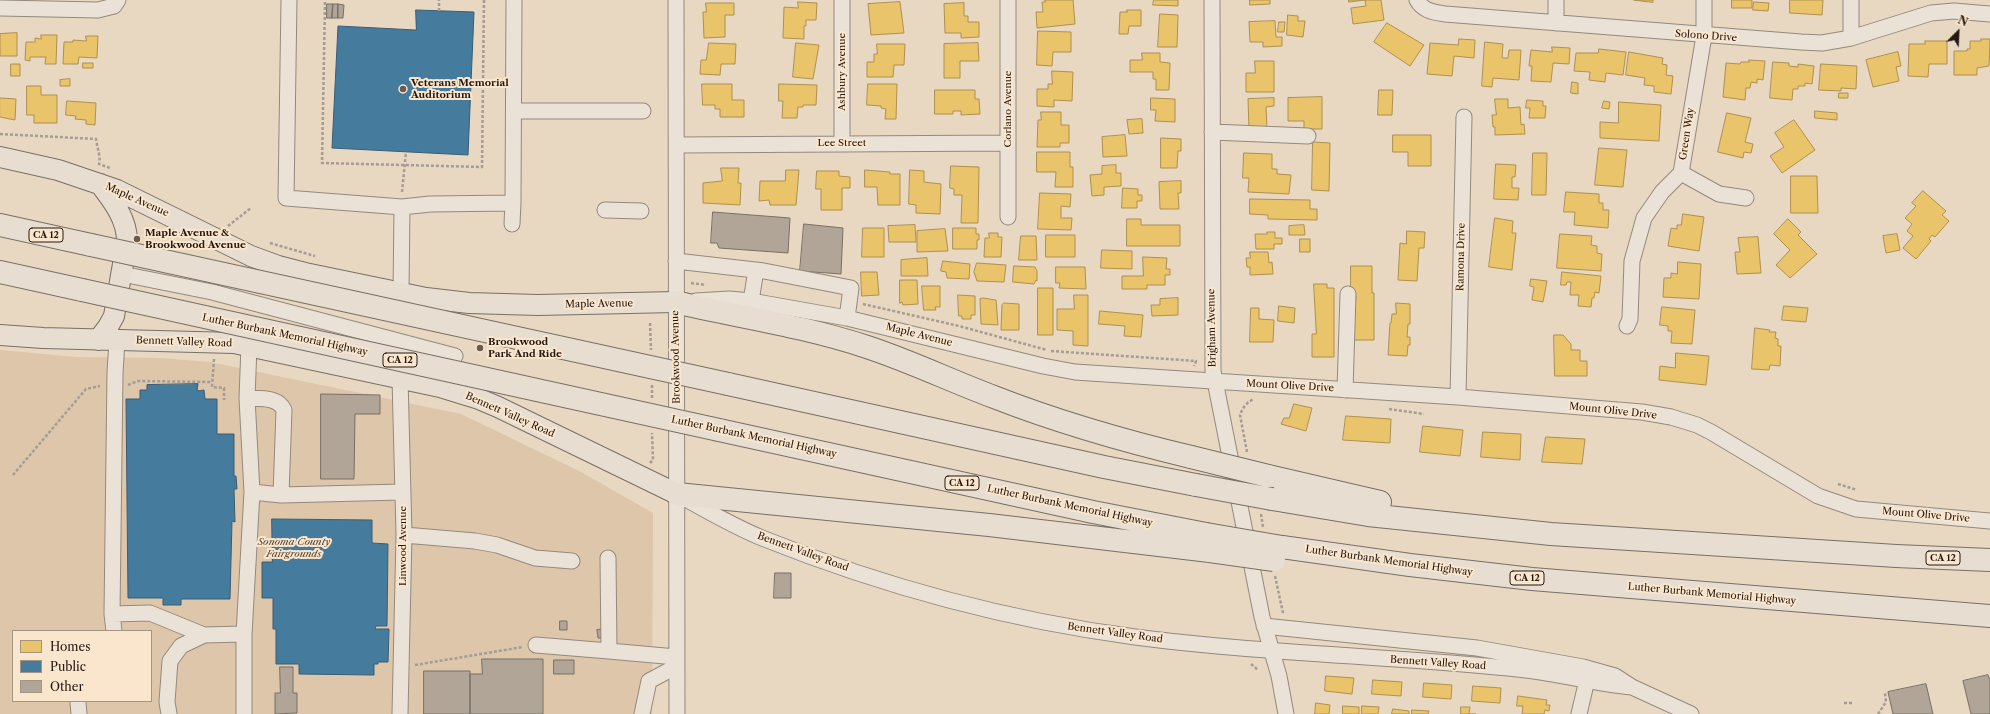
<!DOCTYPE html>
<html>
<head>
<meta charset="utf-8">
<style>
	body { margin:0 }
	#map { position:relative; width:1990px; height:714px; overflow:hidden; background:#e8d7c1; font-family:"Libre Caslon Text",serif }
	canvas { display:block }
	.legend { position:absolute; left:12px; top:630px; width:140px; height:72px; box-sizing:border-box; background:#fae6cc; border:1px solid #a49482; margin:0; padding:5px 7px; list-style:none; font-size:12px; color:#241813 }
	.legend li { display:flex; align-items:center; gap:8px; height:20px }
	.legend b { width:20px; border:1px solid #a49482 }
	.north { position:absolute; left:1938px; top:12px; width:40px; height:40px; -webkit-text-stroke:3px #fae6cc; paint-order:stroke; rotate:24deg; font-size:11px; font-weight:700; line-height:16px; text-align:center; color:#241813 }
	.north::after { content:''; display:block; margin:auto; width:14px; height:18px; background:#241813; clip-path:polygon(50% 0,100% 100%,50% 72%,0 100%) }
</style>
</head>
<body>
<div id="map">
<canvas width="1990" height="714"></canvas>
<ul class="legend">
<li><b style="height:11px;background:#e9c46a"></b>Homes</li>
<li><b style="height:11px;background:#457b9d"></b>Public</li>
<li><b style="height:11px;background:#b0a597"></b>Other</li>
</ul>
<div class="north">N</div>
</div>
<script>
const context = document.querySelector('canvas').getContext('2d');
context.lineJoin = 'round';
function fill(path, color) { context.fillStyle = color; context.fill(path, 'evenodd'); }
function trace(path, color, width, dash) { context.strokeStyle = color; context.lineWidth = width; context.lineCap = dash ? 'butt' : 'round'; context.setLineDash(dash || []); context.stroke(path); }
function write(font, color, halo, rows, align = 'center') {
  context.font = font + ' "Libre Caslon Text",serif'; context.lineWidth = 4; context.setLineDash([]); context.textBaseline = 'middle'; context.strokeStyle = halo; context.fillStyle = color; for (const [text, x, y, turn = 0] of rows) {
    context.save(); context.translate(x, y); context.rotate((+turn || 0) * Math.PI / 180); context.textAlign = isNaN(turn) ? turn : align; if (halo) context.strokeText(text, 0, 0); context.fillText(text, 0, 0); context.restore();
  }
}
fill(new Path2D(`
	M0,350L76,357L160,358L210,362L461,414L581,472L653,513L652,714H0ZM13,631H151V701H13Z`), '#ddc6a9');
const homes = new Path2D(`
	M1045,0H1073L1075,24L1037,28L1036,12H1043L1042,2H1045Z
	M1154,0H1178V6L1153,5Z
	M1250,0H1270V4L1250,5Z
	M1349,0H1381L1384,20L1353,24L1351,8L1366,6L1365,0L1349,2Z
	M1634,0H1653V2Z
	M1732,0H1752V8H1732Z
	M1790,0H1823L1822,15L1790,13Z
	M798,2L817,3L816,20H806V26H804V39L783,38L784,7L798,8Z
	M900,2L904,33L871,35L868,4Z
	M1754,2L1769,3L1768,11L1753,10Z
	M706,3H734V15H725V37L704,38L703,12H706Z
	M964,3V16H968V22H979V37L961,38V33H945L944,4Z
	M1127,10H1141V26H1129L1128,34H1119L1120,12H1127Z
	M1160,14L1178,15L1177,47H1158Z
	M1288,15L1298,16V21H1305L1303,37L1287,35Z
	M1275,21L1276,37H1282V46L1263,47V42H1250L1249,22Z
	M1279,22H1285L1284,32H1278Z
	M1387,23L1424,45L1410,66L1374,42Z
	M1038,31L1071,32V52H1053L1052,66L1037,65Z
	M17,33V56H0V34Z
	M41,35H57L56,64H45L46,57H30V61L25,60L26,42H35V38L41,39Z
	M86,36H98L97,58L79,57L78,64H63L64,42H73V40L86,41Z
	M1459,39L1475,40L1474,58L1454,56L1452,76L1427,74L1430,43L1458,45Z
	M1981,39H1990L1989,66L1977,68V75H1954V51H1967V49H1970V41H1981Z
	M1925,41H1947V64H1929L1928,77L1908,76L1909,44H1925Z
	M1485,42L1503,44L1502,58H1508L1509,50H1521L1519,80L1493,78L1492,87L1482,86Z
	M709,43L736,44L735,64H721L720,75L700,74L701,60H706Z
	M796,43L819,45L813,79L793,77Z
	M978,43L979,61H960V78H944V44Z
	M877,44H905L904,65H894L893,77H867V62H874V54H877Z
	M1552,47L1570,48L1569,64L1553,63L1551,82L1531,81L1532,66H1529L1531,50L1552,52Z
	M1599,49L1626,52L1623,75L1606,73L1605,82L1589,80L1590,72L1574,71L1576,53H1598Z
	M1629,52L1663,58L1662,64L1667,65L1666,75L1673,76L1671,94L1654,92V86L1644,85L1645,78L1626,75Z
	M1898,52L1901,66L1896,67L1899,81L1873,87L1866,60Z
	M1142,53H1160V62L1170,63L1169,90H1156V79H1153V72H1130V60H1142Z
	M1749,60L1765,61L1763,80L1757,79V83L1751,82L1750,88H1746L1745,100L1723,97L1726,63L1740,64L1741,62H1749Z
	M1255,61H1274V92H1246V73H1255Z
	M1773,62L1789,63V66L1798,67V64L1814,66L1812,84L1805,83V86H1798V89H1793L1792,100L1770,98Z
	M83,63H93V68H83Z
	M11,64H20V76H11Z
	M1821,64L1857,66L1856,89L1841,88V91L1819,90Z
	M1052,71L1073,72L1072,101L1054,100V107L1037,106V89H1048V84H1052Z
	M70,79V86H60V80Z
	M1572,82L1578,83V94L1571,93Z
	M702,84H732V100H744V117H720V109H715V105H703Z
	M779,84L817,85L816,105H803V107H798L797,118H782L783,101H779Z
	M868,84H897L896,119H885L886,109L881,108V106L867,105Z
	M27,86H41V95H57V123H34V115H27Z
	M935,90H975V99H979L980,114L961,115V111H953V114H935Z
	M1379,90H1393L1392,115H1378Z
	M1839,93H1848V98H1839Z
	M1322,97V129H1304V121H1288V98Z
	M0,98L16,99L15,120L0,117Z
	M1151,98L1175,99V122L1155,121L1156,110H1151Z
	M1274,98V106L1266,107L1267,129H1249L1248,99Z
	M1495,99H1508V108L1520,107L1521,125L1524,124L1525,134L1495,135V127H1493L1492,115H1496Z
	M1527,100L1543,101V106H1546L1545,118H1529L1530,108H1526Z
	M67,101L96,103L95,125L86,124V120L75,119L76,116L66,115Z
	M1604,101L1610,102L1609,109L1602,108Z
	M1619,102L1661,105L1659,141L1600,138V122L1618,123Z
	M1815,111L1837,113V120L1815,118Z
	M1041,112H1061V125H1069V143H1060V147H1037L1038,120H1041Z
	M1727,113L1751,118L1745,142L1753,144L1751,153L1744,152L1743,158L1718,152Z
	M1142,119L1143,133L1129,134L1127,120Z
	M1794,120L1815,150L1782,173L1770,156L1784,147L1775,133Z
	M1125,135L1127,156L1103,157L1102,137Z
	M1393,135H1431V166H1408V152H1393Z
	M1161,138L1181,139V151H1178L1177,168H1161Z
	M1313,142L1330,143L1329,191L1312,190Z
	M1599,148L1627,150L1623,187L1595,185Z
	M1037,152H1070V167H1073V187H1055L1056,172H1037Z
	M1244,153L1272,154V169H1277V174L1291,175L1289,194L1248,192L1249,178H1243Z
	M1533,153H1547L1546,195H1532Z
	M1496,164L1516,165L1515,177H1512V188H1519L1518,200L1494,199Z
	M1116,165V173H1121V186L1104,187V195L1092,196L1090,175L1102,174V166Z
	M951,166L979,167L978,223H961L962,195H954V189L950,188Z
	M721,168H739L738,183H741L740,205L703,203V183L722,181Z
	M786,170H799L796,205H770L769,200L759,201L760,181H785Z
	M865,170L890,172V174H900V205H878L877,187H865Z
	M910,170L924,171V182L941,184L940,214L916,213V205L909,204Z
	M817,171H839V176L850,177V188H842V210H821V189H816Z
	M1791,176H1817L1818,213H1791Z
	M1181,181V193H1178L1179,209H1160L1159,182Z
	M1123,188L1138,189V195H1142V201H1137V208H1122Z
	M1923,191L1946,211L1942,215L1949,221L1935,237L1932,235L1929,239L1931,241L1916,259L1903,248L1913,236L1907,231L1912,224L1905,218L1916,206L1912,203Z
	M1566,192L1599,194V203H1603V210H1609L1608,228L1574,225L1575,212H1564Z
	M1040,193L1071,194L1070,207L1061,206V218H1072L1071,230L1038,229Z
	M1250,199L1310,200V209H1317V220L1268,219V215L1250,214Z
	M1683,214L1704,217L1699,251L1668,246L1671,228L1677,229V225H1681Z
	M1495,218L1513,221L1512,233H1516L1512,270L1489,267Z
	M1127,219H1141V225H1180V246H1127Z
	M1788,219L1801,232L1798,235L1817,254L1790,278L1776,265L1790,250L1774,234Z
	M915,225L916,242H889L888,226Z
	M1304,225L1305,235H1289V226Z
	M863,228H884V257H862Z
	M953,228H976V234H979V240H977V249H953Z
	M945,229L948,251L917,252V231Z
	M1407,231L1425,232L1424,248H1419L1417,281L1398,280L1400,243L1406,244Z
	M1267,232H1275V238H1282V244H1274V249H1256L1255,234H1267Z
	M989,233H998V237H1002L1001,257H984L985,238H989Z
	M1560,234L1592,236L1591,245L1597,246V253L1602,254L1601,271L1557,268Z
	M1897,234L1900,250L1886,253L1883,236Z
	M1046,235H1075V257H1046Z
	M1021,236H1036L1037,260H1019Z
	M1758,237L1761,273L1737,274L1735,252H1740L1738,238Z
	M1300,239H1310V252H1300Z
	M1102,250L1132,251V269L1101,268Z
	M1250,252H1268L1269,263L1272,262L1273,274L1250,275V267H1247L1246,258H1250Z
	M1143,257L1167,258L1166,269H1170V275H1165V285H1147V289H1122V276H1143Z
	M927,258L928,276H901V260Z
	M943,261L970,264L969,279L947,278L946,272L941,271Z
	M1678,262L1701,264L1699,299L1663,297L1664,278H1671V273L1677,274Z
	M977,263L1006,265L1004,282L977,281L974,272Z
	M1014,266L1035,267L1037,271V281L1036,280L1034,284L1013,282Z
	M1351,266H1372V293H1374V340H1353L1356,296H1351Z
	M1056,267H1085L1086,289L1059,288L1060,283H1056Z
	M861,272H877L879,295L862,296Z
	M1562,272L1601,276L1599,293L1595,292L1594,298H1592L1591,307L1578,306L1579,295H1570L1571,282H1567L1566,285H1561Z
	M1531,279L1547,281L1543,302L1532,300L1534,287L1530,286Z
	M900,280H917L918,304L903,305L902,302L900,303Z
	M1314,284H1327V288H1334V357H1312V334H1316Z
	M922,286H940V307H935L936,310H924Z
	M1038,288H1053V335H1038Z
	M958,295L975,296V315H971V319H962V316H959Z
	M1074,295H1088V346L1073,345V331L1057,330V309H1074Z
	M983,298L996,300L998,325L981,324L980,299Z
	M1178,298V315L1152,316L1151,305H1160V299Z
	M1004,303L1019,304V330H1001L1002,305Z
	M1396,303L1410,304V324H1408L1407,337H1410V345H1408L1407,356L1388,355L1390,323H1391L1392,314H1396Z
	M1279,306L1295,308L1294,323L1278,321Z
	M1784,306L1808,308L1806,322L1782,320Z
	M1662,307L1695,310L1692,344L1671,343L1672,331H1668V326L1660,325Z
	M1251,308H1259V319L1274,320L1273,342H1250Z
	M1100,311L1143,315L1141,337L1124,336L1125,326L1099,324Z
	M1755,328L1770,330L1769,332H1776L1775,338L1778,339V346H1781L1780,366L1770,365L1769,370L1752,369Z
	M1554,335H1563L1571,344V350H1580V361H1587V376H1555Z
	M1676,353L1709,356L1706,385L1659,380L1660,366L1675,368Z
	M1294,404L1312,408L1306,431L1281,424L1284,418H1289Z
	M1346,416L1391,419L1390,443L1343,440Z
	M1423,426L1463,430L1460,456L1420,452Z
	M1483,432L1521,434L1520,460L1481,457Z
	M1546,437L1585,439L1582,464L1542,462Z
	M1326,676L1354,678L1352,694L1325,691Z
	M1373,680L1402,682L1401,696L1372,694Z
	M1424,683L1452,685L1451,699L1423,697Z
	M1473,686L1501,688L1500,703L1472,701Z
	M1518,696L1547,700L1546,705H1550L1549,711L1545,710L1544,714H1522L1523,706H1517Z
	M1316,703L1330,705L1329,714H1315Z
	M1343,706L1359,707V714H1343Z
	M1362,706L1379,707L1378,714H1362Z
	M1461,707H1470L1469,714H1476H1461Z
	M1393,709L1409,711V714H1392Z
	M1412,710L1429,711L1428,714H1412Z`);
fill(homes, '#e9c46a');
trace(homes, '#ae9050', 1);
const public = new Path2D(`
	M416,10L474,12L468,155L332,148L338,26L416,30Z
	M198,384L197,391L204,390L205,399H217V434H234V476H236L237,489H234L235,522L232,521L230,599H181V605H163V598H128L126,399H140V390H147V385Z
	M272,519L372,520V543L388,544L387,626H376L375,629H389L388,662H378V664H374V675L299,674V664H276V629H273V598H262V562H272Z`);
fill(public, '#457b9d');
trace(public, '#3b5d74', 1);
const building = new Path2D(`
	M327,4H333L332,18H327Z
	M333,4H338V18H332Z
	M338,4L344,5L343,18H338Z
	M713,212L790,218L788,253L719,248L717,243H711Z
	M804,224L843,228L841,274L800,271Z
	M321,394L380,395V414H355L354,479H321Z
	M775,573H791V598H774Z
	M560,621H567V630H560Z
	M604,629L605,638H598L597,630Z
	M482,659H543V714H470V674H482Z
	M554,660H574V674H554Z
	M280,667H293V693H297V713L275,714V693H280Z
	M424,671H470V714H424Z
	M1988,675L1990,680V714H1971L1963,681Z
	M1926,684L1933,714H1893L1888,692Z`);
fill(building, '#b0a597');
trace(building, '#796f65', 1);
const minor = new Path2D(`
	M289,0L286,198L402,207L430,204L513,203L514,0
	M676,0L677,714
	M842,0V143
	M1008,0V217
	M1212,0L1213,371L1262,617L1279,676L1286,714
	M1417,0C1423,11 1433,12 1445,14L1801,42L1822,43L1851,38L1931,13L1954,11L1990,14
	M1556,0V23
	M1851,0V38
	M0,8L98,10L114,6L118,0
	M514,111H643
	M1212,132L1308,136
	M677,145L1008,143
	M1681,173L1719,194L1746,198
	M605,210L641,211
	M512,224L513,203
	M676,261L764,271L851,288L847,318
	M122,274L212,292L455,356
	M401,293L402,207
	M696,301L729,299L751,301L847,318L1043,366L1075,372L1458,397L1642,412L1671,417L1697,425L1711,432L1818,496L1856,509L1990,521
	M751,301L756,270
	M1627,326L1630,319L1632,261L1644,218L1662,192L1681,173L1704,36V0
	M1345,390L1348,294
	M1458,397L1464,117
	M247,398C258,399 278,396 284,410L281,495L252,492L247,398L249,346
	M281,495L402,492
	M684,498C709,512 735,527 762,538C882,586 1007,620 1135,637C1265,654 1396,656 1526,670C1562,674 1596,684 1632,687
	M404,535L475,541L497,545L535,558L572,561
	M608,558L609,651L676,657
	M112,614L150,613L204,635L244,634L252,492
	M1264,626L1477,648L1583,667L1615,676L1632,687L1691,714
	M114,631L112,614L115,373L117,340
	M244,634V714
	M536,645L609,651
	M78,703L79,714
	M169,714L167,702L170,661L181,646L204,635
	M400,714L404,535L400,378
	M642,714L649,681L677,666
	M1579,714L1587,680`);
const major = new Path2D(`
	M0,157L58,170L117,190L251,256L278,266L305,273L426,298L469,303L538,305L675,302
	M0,335L43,338L234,343L440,387L479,399L498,407L677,494
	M98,340L108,327L114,316L127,241C127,219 113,201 100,184`);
const highway = new Path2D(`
	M0,225L91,245
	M0,272L82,290
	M675,302C739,317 804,326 867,347C910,361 951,381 994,397C1058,422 1124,441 1191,457
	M728,384L1104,467L1196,485
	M719,430L1093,512L1206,534
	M1268,476L1380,502
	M677,494L989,525L1210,551
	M1272,499L1368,515L1551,534L1896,556L1990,560
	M1282,547L1410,565L1532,579L1990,616`);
trace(minor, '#94897c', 17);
trace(major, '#796f65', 22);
trace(highway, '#796f65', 24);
trace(new Path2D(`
	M325,2L322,163L482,167L484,0
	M439,11V0
	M0,134L96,139C97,148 101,156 99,164L110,168
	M402,192L406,152
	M228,226L251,208
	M270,243L315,256
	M691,283L706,285
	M863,304L959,326L1047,350
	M650,323L651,350
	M1051,351L1196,361L1194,366
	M214,359L212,387L224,388V400
	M128,385L138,381L212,382
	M652,385V398
	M1389,409L1424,414
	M1247,452L1240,415C1243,407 1247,402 1254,399
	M650,463L653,460L652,433
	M13,475L86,389L100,386
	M1838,484L1857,490
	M1261,514L1263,527
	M1275,576L1283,613
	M1251,664L1258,670
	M415,665L523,647
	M1844,703H1854
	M1878,714L1886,702L1885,693`), '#a59d95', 2.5, [3, 2]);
trace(minor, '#ebe2d7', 15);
trace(major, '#e7ddd0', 20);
trace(highway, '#e7ddd0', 22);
const highwayBridge = new Path2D(`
	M91,245L728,384
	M82,290L719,430
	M1191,457L1268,476
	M1196,485L1272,499
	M1206,534L1282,547
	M1210,551L1274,560`);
trace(highwayBridge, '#796f65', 24, []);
trace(highwayBridge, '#e7ddd0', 22);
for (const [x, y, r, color] of [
	[403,89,4,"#695b50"],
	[137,239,4,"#695b50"],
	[480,348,4,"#695b50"]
]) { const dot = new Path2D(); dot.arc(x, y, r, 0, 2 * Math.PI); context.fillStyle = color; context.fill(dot); trace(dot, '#fae6cc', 1.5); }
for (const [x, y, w] of [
	[46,235,34],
	[400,360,34],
	[962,483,34],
	[1943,558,34],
	[1527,578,34]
]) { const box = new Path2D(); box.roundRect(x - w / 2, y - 7, w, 14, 3); context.fillStyle = '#fae6cc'; context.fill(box); trace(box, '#241813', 1); }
write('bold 9px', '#241813', null, [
	["CA 12",46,235],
	["CA 12",400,360],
	["CA 12",962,483],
	["CA 12",1943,558],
	["CA 12",1527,578]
]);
write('10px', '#241813', '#fae6cc', [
	["Solono Drive",1706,36,4],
	["Ashbury Avenue",842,72,-90],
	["Corlano Avenue",1008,109,-90],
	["Green Way",1687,134,-81],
	["Lee Street",842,143],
	["Maple Avenue",137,200,24],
	["Ramona Drive",1461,257,-89],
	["Maple Avenue",599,304,-1],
	["Brigham Avenue",1212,328,-91],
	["Luther Burbank Memorial Highway",285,335,12],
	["Maple Avenue",919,335,14],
	["Bennett Valley Road",184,342,2],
	["Brookwood Avenue",676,357,-91],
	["Mount Olive Drive",1290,386,3],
	["Mount Olive Drive",1613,411,6],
	["Bennett Valley Road",510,415,24],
	["Luther Burbank Memorial Highway",754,437,12],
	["Luther Burbank Memorial Highway",1070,506,12],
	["Mount Olive Drive",1926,515,5],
	["Linwood Avenue",403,546,-90],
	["Bennett Valley Road",803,552,20],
	["Luther Burbank Memorial Highway",1389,561,8],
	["Luther Burbank Memorial Highway",1712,594,5],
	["Bennett Valley Road",1115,633,8],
	["Bennett Valley Road",1438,663,4]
]);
write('bold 10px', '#241813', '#fae6cc', [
	["Veterans Memorial",411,83],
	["Auditorium",411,95],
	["Maple Avenue &",145,233],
	["Brookwood Avenue",145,245],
	["Brookwood",488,342],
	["Park And Ride",488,354]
], 'left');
write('italic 10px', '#59483a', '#fae6cc', [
	["Sonoma County",294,542],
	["Fairgrounds",294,554]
]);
</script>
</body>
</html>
